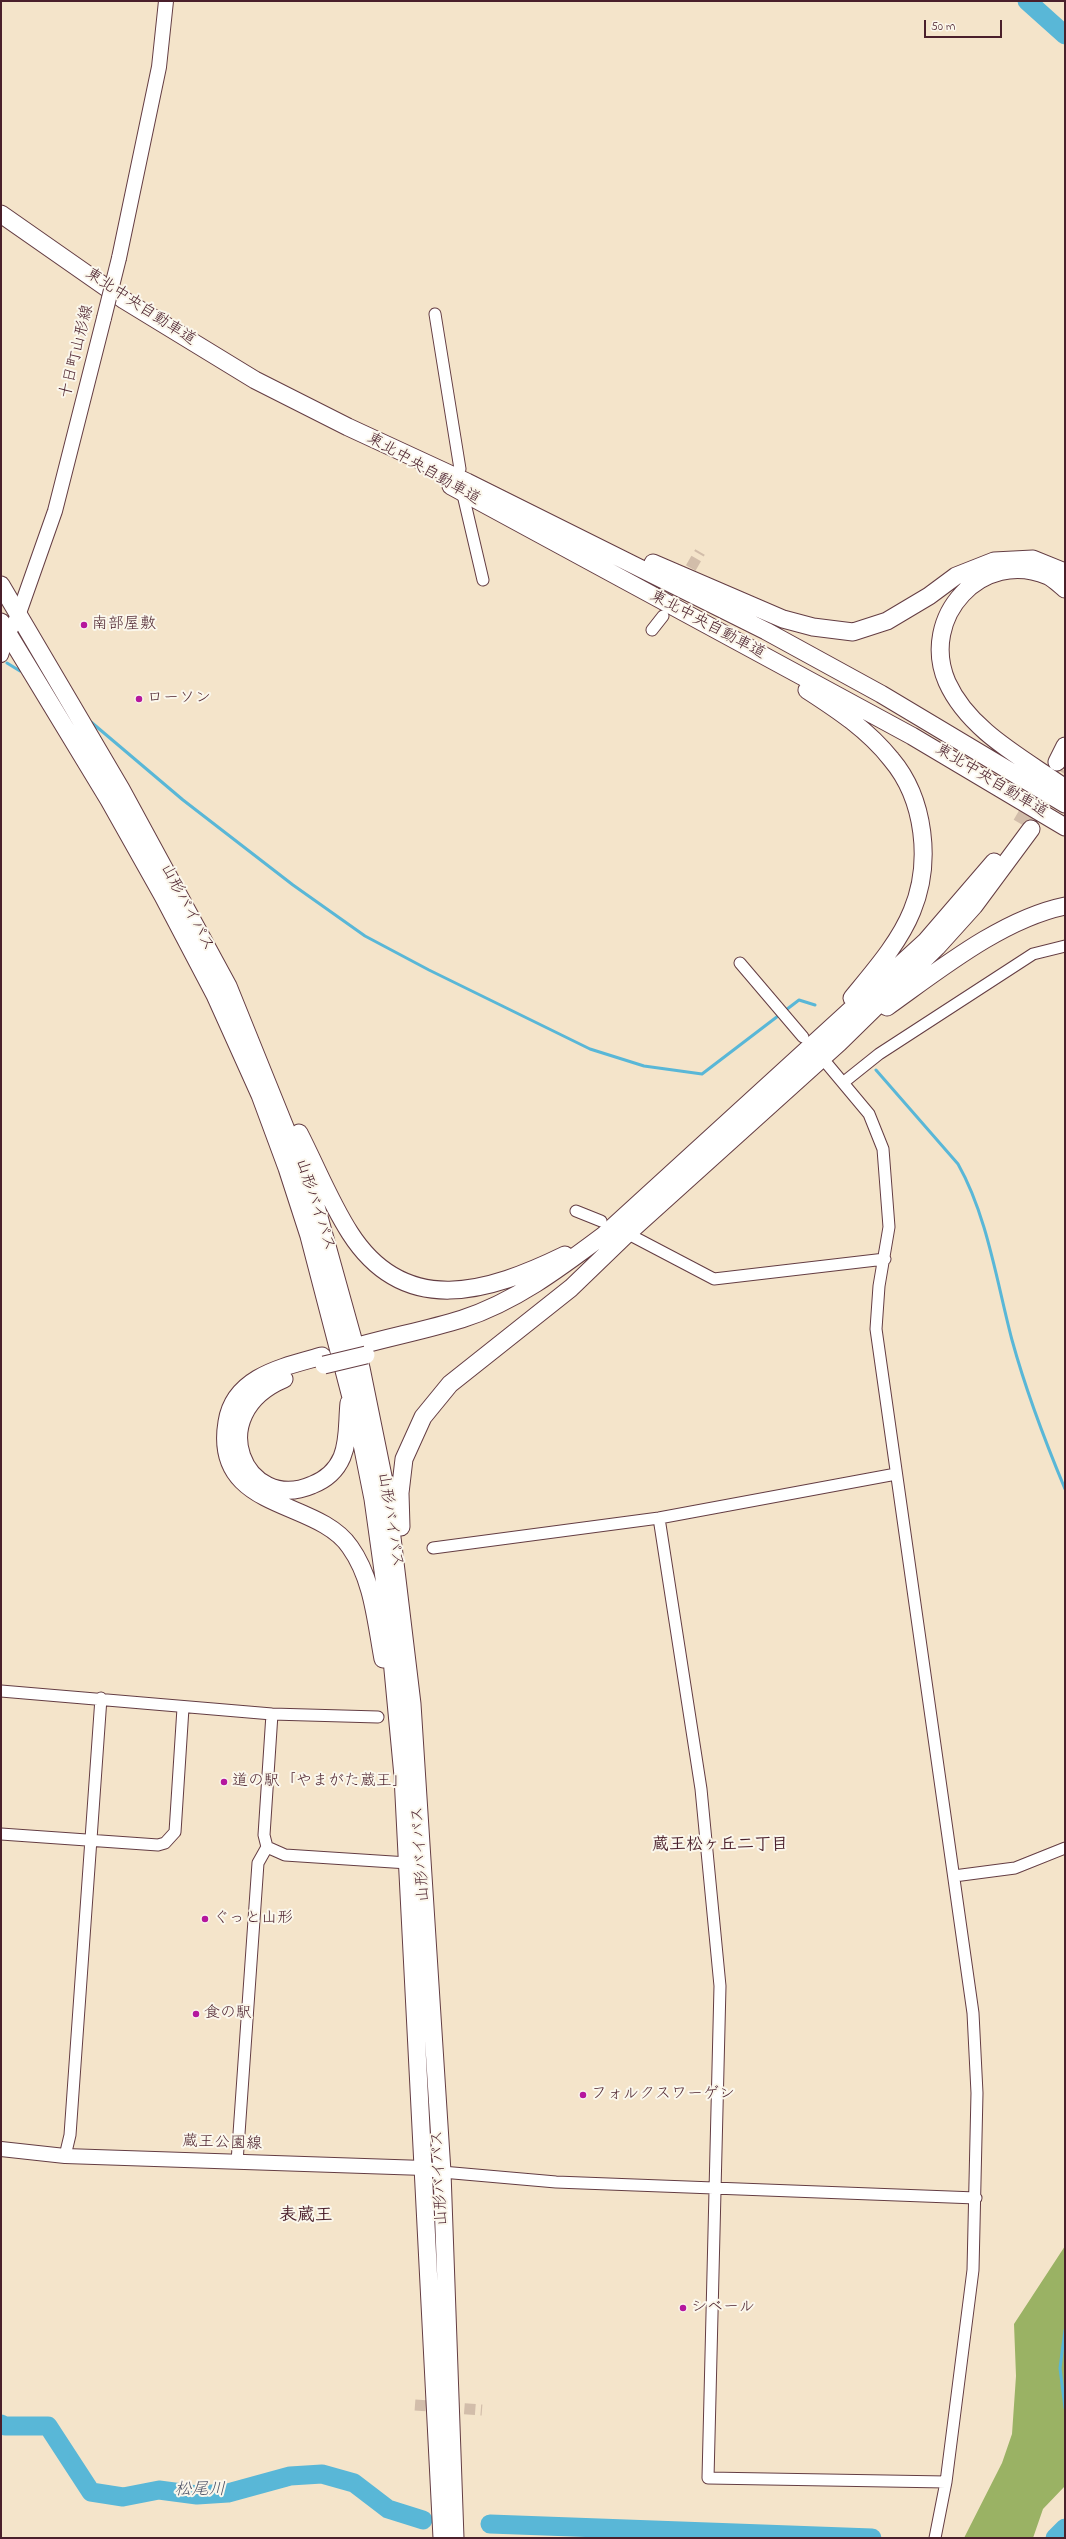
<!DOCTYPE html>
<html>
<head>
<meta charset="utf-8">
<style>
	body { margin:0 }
	#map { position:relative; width:1066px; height:2539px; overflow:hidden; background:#f4e4ca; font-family:"Indie Flower",sans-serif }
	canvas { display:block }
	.frame { position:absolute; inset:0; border:2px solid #4a1f2b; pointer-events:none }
	.scale { position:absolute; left:924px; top:20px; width:78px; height:18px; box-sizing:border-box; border:2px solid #4a1f2b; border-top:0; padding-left:5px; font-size:12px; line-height:14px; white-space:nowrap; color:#4a1f2b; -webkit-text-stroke:3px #fbf7ec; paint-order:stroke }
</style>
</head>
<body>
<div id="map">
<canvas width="1066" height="2539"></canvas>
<div class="frame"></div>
<div class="scale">50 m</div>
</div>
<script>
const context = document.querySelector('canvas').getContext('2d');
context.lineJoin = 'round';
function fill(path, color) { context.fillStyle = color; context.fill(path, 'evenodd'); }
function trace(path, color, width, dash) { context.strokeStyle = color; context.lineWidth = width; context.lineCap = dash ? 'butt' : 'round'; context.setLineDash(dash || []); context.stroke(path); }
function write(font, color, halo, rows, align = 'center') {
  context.font = font + ' "Indie Flower","Klee One",sans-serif'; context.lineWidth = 4; context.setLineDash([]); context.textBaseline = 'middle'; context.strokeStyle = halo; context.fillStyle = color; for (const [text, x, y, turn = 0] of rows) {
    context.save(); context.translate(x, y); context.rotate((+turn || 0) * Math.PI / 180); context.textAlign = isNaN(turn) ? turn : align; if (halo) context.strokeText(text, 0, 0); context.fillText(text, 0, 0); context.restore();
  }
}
fill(new Path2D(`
	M1065,2246V2486L1043,2509L1033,2538H964L1002,2463L1012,2434L1016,2376L1014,2324Z`), '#9ab264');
trace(new Path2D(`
	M7,663L20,671
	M91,722L183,800L293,885L365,936L429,970L590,1049L644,1066L702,1074L799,1000L815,1005
	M876,1070L958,1164C987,1215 997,1283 1012,1340C1026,1391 1045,1441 1065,1489
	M1065,2330L1060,2368L1065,2408`), '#59b7d7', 3);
trace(new Path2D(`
	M1027,1L1065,35
	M1,2424L5,2426H48L91,2492L123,2497L159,2490L197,2495L228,2493L290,2476L322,2474L354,2483L388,2509L423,2520
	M490,2524L872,2538
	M1055,2538L1065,2528`), '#59b7d7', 19);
trace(new Path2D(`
	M666,611L700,552
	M415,2405L482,2410`), '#d2bdaa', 11, [11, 5.5]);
trace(new Path2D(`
	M1051,795L1065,771
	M1021,824L1048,778`), '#d2bdaa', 17, [17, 8]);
const minor = new Path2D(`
	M435,314L460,469
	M464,499L483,580
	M652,630L663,616
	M740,963L803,1037
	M828,1065L869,1114L883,1149L889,1227L879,1286L876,1329L973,2013L977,2093L973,2270L946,2482L935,2538
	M844,1082L879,1054L1033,954L1065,946
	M576,1211L601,1221
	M634,1237L714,1279L885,1259
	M659,1518L701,1789L720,1986L708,2478L946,2482
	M433,1548L659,1518L896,1474
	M1,1691L272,1714L378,1717
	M272,1714L264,1835L267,1847L285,1855L408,1863
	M1,1834L158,1845L165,1843L175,1832L183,1708
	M954,1876L1015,1868L1065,1848
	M65,2156L70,2135L101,1698
	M237,2162L258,1863L267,1847
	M442,2172L556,2182L976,2198`);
const major = new Path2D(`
	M119,258L159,67L166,1
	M1,655L8,634L18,616L55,511L104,318
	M1,2149L65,2156L424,2168L442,2172`);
const highway = new Path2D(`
	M1,214L124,300L255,380L348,427L467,482L766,631L881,694L1065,804
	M451,486L912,736L1065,827
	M653,563L783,619L813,627L853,632L887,621L929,596L956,576L994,561L1033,559L1065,572
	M1,585L121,789L228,986L314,1199L361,1368L387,1496L412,1704L442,2172L455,2538
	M1065,589C1060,585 1054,579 1048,576C982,548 919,617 947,682C969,731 1023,758 1065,788
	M1,622L109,800L163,896L215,995L260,1095L287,1168L309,1236L358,1424L373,1499L385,1585L403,1776L442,2538
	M807,690C838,710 868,730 891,759C925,799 932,863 912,911C899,943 874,971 852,998
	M1057,762L1065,746
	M887,1007C939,970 1002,919 1065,906
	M299,1133C316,1166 330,1202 350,1233C405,1319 489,1292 565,1255
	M362,1345C395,1336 430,1329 462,1319C515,1302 560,1268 604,1235L926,941L994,862
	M322,1356C284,1367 234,1376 227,1422C212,1512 317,1498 350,1547C373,1579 376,1622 383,1659
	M284,1379C201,1414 245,1514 312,1485C325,1480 336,1471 342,1457C349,1440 347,1421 349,1403
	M401,1527L400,1493L404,1459L423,1417L450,1384L571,1288L627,1234L839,1043L937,947L974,906L1031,829`);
trace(minor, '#643d43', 13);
trace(major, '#643d43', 16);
trace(highway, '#643d43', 19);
trace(minor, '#fff', 11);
trace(major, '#fff', 14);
trace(highway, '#fff', 17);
const majorBridge = new Path2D(`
	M104,318L119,258`);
const highwayBridge = new Path2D(`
	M324,1365L366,1355`);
trace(majorBridge, '#643d43', 16, []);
trace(highwayBridge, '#643d43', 19, []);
trace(majorBridge, '#fff', 14);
trace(highwayBridge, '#fff', 17);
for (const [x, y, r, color] of [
	[84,625,4,"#b5179e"],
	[139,699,4,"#b5179e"],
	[224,1782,4,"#b5179e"],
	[205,1919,4,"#b5179e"],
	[196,2014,4,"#b5179e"],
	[583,2095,4,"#b5179e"],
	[683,2308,4,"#b5179e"]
]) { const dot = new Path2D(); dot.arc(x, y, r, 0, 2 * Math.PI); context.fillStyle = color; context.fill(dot); trace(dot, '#fbf7ec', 1.5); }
write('16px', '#4a1f2b', '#fbf7ec', [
	["東北中央自動車道",140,308,33],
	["十日町山形線",78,352,-76],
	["東北中央自動車道",423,470,30],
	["東北中央自動車道",707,626,28],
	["東北中央自動車道",991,782,31],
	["山形バイパス",186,908,62],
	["山形バイパス",314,1205,72],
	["山形バイパス",389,1520,81],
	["山形バイパス",422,1854,-94],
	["蔵王公園線",222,2144,2],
	["山形バイパス",441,2178,-93]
]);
write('16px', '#4a1f2b', '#fbf7ec', [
	["南部屋敷",92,625],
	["ローソン",147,699],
	["道の駅「やまがた蔵王」",232,1782],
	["ぐっと山形",213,1919],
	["食の駅",204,2014],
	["フォルクスワーゲン",591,2095],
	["シベール",691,2308]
], 'left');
write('bold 17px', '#4a1f2b', '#fbf7ec', [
	["蔵王松ヶ丘二丁目",720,1846]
]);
write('italic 17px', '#4f5467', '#fbf7ec', [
	["松尾川",200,2491]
]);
write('bold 18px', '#4a1f2b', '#fbf7ec', [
	["表蔵王",306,2217]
]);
</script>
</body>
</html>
